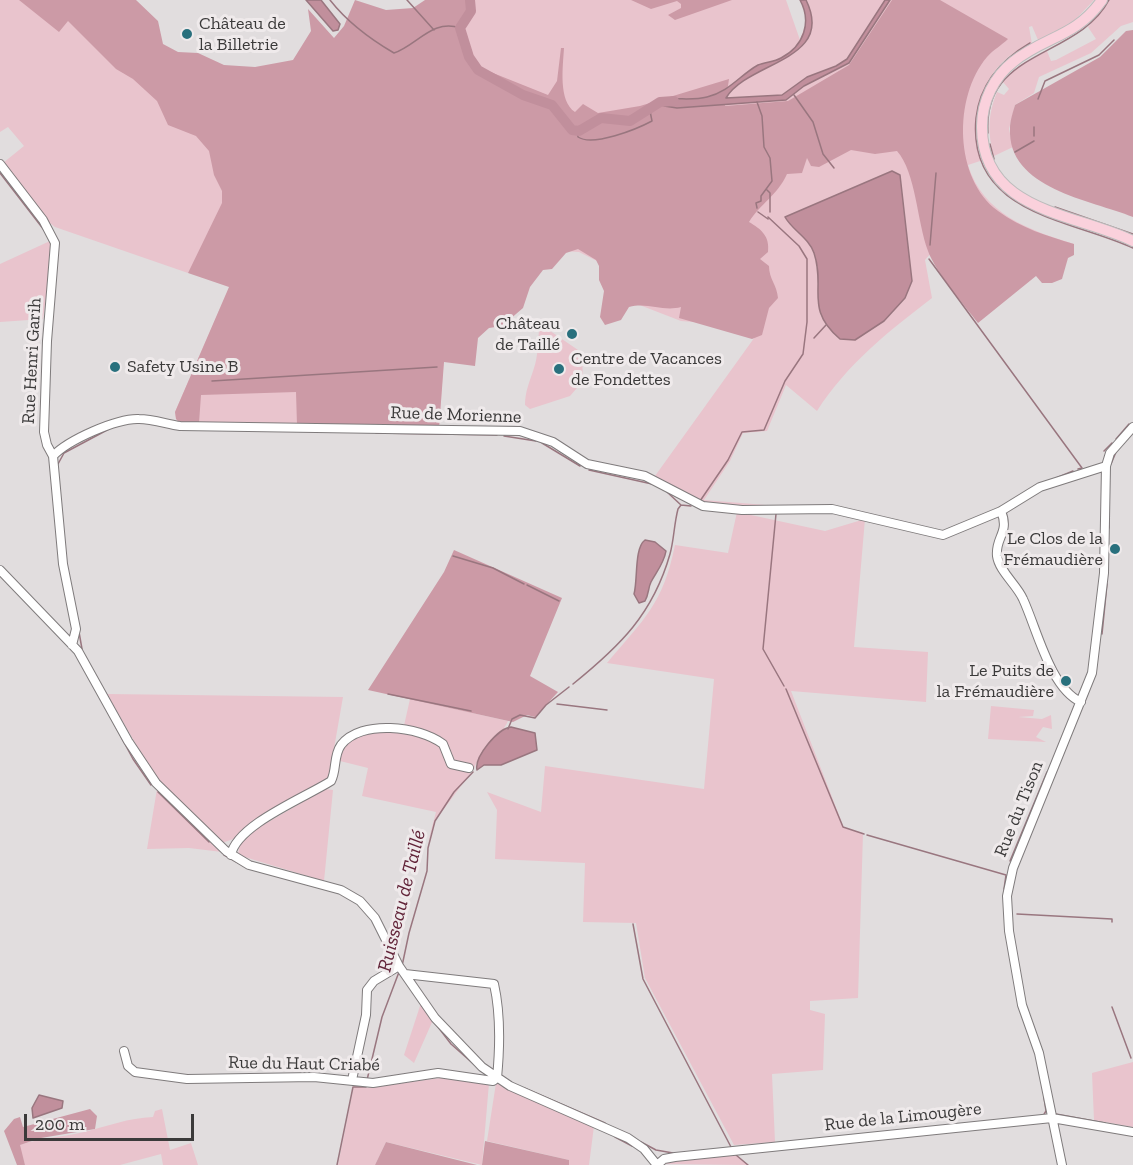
<!DOCTYPE html>
<html>
<head>
<meta charset="utf-8">
<style>
	body { margin:0 }
	#map { position:relative; width:1133px; height:1165px; overflow:hidden; background:#e1ddde; font-family:"Zilla Slab",serif }
	canvas { display:block }
	.scale { position:absolute; left:24px; top:1114px; width:170px; height:27px; box-sizing:border-box; border:3px solid #3b3a3a; border-top:0; padding-left:8px; font-size:18px; line-height:21px; white-space:nowrap; color:#3b3a3a; -webkit-text-stroke:4px #efeaeb; paint-order:stroke }
</style>
</head>
<body>
<div id="map">
<canvas width="1133" height="1165"></canvas>
<div class="scale">200 m</div>
</div>
<script>
const context = document.querySelector('canvas').getContext('2d');
context.lineJoin = 'round';
function fill(path, color) { context.fillStyle = color; context.fill(path, 'evenodd'); }
function trace(path, color, width, dash) { context.strokeStyle = color; context.lineWidth = width; context.lineCap = dash ? 'butt' : 'round'; context.setLineDash(dash || []); context.stroke(path); }
function write(font, color, halo, rows, align = 'center') {
  context.font = font + ' "Zilla Slab",serif'; context.lineWidth = 6; context.setLineDash([]); context.textBaseline = 'middle'; context.strokeStyle = halo; context.fillStyle = color; for (const [text, x, y, turn = 0] of rows) {
    context.save(); context.translate(x, y); context.rotate((+turn || 0) * Math.PI / 180); context.textAlign = isNaN(turn) ? turn : align; if (halo) context.strokeText(text, 0, 0); context.fillText(text, 0, 0); context.restore();
  }
}
fill(new Path2D(`
	M0,0H52L201,122L229,203L188,273L55,227L46,220L3,163L24,146L8,127L0,132Z
	M471,0H786L800,40L808,17L800,0H1094L1073,22L1042,40H1038L1032,26L1029,27L1032,44C1026,45 1015,52 1008,57C977,84 970,122 983,160L968,165C983,214 1029,230 1074,244V255L931,253L925,260L932,298C889,331 847,364 817,411L786,385L767,431L743,433L730,461L704,500L778,506H738L700,502L655,476L757,334L719,324L681,321L606,292L599,262L579,252L529,249L449,284L439,428L180,423L176,419L175,412L246,249L458,33L471,14Z
	M1110,0H1133V22L1121,26L1091,53L1039,77L1034,93L1015,105L1009,129L1013,147L994,156C987,133 988,114 997,92L1004,95L1009,89L1003,82L1020,65L1047,51L1051,61L1056,60L1096,39L1088,27Z
	M50,241L51,262L43,319L0,322V264Z
	M543,326L578,350L582,356L583,381L570,396L530,409L525,405C525,391 530,381 534,368C538,357 538,342 539,330Z
	M737,512L825,531L865,519L854,647L928,652L926,702L791,691L844,828L863,833L858,998L810,1001V1010L825,1014L823,1070L772,1074L775,1142L734,1145L645,978L636,923L583,922L585,863L495,859L497,810L487,792L541,812L545,766L704,789L714,679L607,663C644,619 663,604 675,545L728,553Z
	M107,694L343,697L329,777L236,838L222,843L153,774Z
	M410,699L508,721C500,739 481,748 474,769L470,766L469,769L472,771L435,821L427,846L436,812L362,796L368,768L340,761L343,748L359,732L403,730Z
	M991,706L1034,710L1033,716L1018,717L1042,719L1051,715L1052,729L1043,727L1036,737L1046,742L988,739Z
	M157,789L222,852L189,848L147,849Z
	M325,789L333,790L324,881L238,855L240,843L258,828Z
	M421,1003L433,1020L414,1063L404,1055Z
	M1133,1062V1127L1094,1120L1092,1073Z
	M448,1077L489,1083L482,1165L386,1142L375,1165H338L354,1086L365,1088Z
	M496,1083L594,1126L589,1165H569V1160L487,1141Z
	M162,1109L170,1150L191,1143L198,1165H163L161,1154L120,1165H25L19,1145C41,1138 62,1137 84,1132C108,1126 128,1118 153,1117L155,1111Z
	M733,1153L748,1165L663,1164L672,1159Z`), '#e9c4cd');
fill(new Path2D(`
	M19,0H136L158,21L163,44L178,52L198,53L224,65L255,67L293,60L311,31L308,9L334,38L344,26L355,0L386,10L413,8L425,0H470L471,11L460,28L473,65L548,95L557,81L561,48H564C563,66 558,101 575,112L583,104L598,113L640,106L729,79L725,106L788,101L849,65L892,0H940L1008,39C1002,45 993,50 987,57C953,97 954,179 998,211C1021,228 1047,236 1074,244V255L1068,258L1062,279L1052,283H1042L1036,276L978,323C964,305 935,271 928,251C917,222 916,172 897,151L875,154L851,150L819,167L811,166L807,158L802,173L787,174C777,196 760,204 749,222C761,229 770,236 768,252L760,259L769,266C769,279 777,285 778,298L769,308L762,335L752,339L679,318L681,307C663,312 648,302 629,307L621,320L605,325L600,317L604,291L599,280V266L596,260L578,249L566,253L552,269L543,270L530,287L523,308L502,326L489,328L478,338L475,366L444,362L439,428L297,425L296,392L201,395L199,423H180L176,419L175,412L229,287L188,273L222,203V191L214,175L209,151L196,136L168,125L157,101L133,79L116,69L68,21L59,32Z
	M631,0H732L675,20L668,15L681,8V4L677,1L651,9Z
	M1133,30V217C1091,200 1007,189 1010,128C1010,121 1013,112 1015,105L1100,57L1126,31Z
	M454,550L562,598L530,676L558,692L535,717L527,715L513,722L368,690L444,572Z
	M90,1109L97,1116L95,1129L41,1138L20,1145L25,1165H17L4,1131L14,1119L20,1117L23,1127Z
	M485,1141L569,1160V1165H482Z
	M386,1142L477,1165H375Z`), '#cc9aa6');
const water = new Path2D(`
	M306,0H321L340,24L338,30L333,31Z
	M800,0H806C836,61 748,61 726,98L782,95L807,77L836,66L847,59L885,0H890L849,63L804,86L786,100L677,108L664,106L661,100C676,97 692,101 707,97C729,92 740,75 758,65C765,62 774,62 781,58C804,46 812,22 800,0Z
	M892,171L900,175L912,281L905,298L884,321L855,340L840,339C804,308 826,289 814,253C809,238 792,230 785,217Z
	M645,540L655,542L666,551C664,563 657,571 651,582C648,588 649,594 645,601L639,603L634,594C638,580 634,548 645,540Z
	M511,727L535,733L537,750L501,765H484L477,770C474,757 498,728 511,727Z
	M39,1095L63,1101L62,1108L33,1118L32,1108Z`);
fill(water, '#c18f9c');
trace(water, '#99767f', 1.5);
trace(new Path2D(`
	M330,0C348,23 370,39 394,53C416,46 433,18 460,28
	M407,0L434,30
	M1030,43C1001,60 980,83 976,118C967,214 1070,219 1133,248
	M794,95L813,122L823,154L834,168
	M1038,99L1045,81L1099,55L1114,40
	M1034,127V136
	M577,131L578,137C593,147 637,129 652,121L650,111
	M988,133C982,49 1078,59 1109,0
	M990,144L994,159
	M1015,152L1034,141
	M0,173L44,230
	M767,190L770,193V212
	M1055,207L1133,234
	M757,208L756,203L761,201V196L772,181L770,158L764,147L762,116L757,102
	M758,212L768,219
	M930,245L936,173
	M929,259L1082,468L1078,469
	M814,338L826,325
	M212,381L437,367
	M376,433L497,435
	M504,436L536,441
	M1116,439L1129,424
	M542,443L580,466
	M1104,451L1112,443
	M58,464L64,453L109,429
	M1111,464L1116,452
	M589,470L652,484
	M1056,478L1073,471
	M667,492L681,505
	M700,501L728,460L742,432L764,430L785,381L803,354L807,322V259L799,246L768,217
	M776,514L763,649L784,686
	M1109,528V520
	M453,556L493,568L524,584
	M527,585L559,601
	M79,632L82,649
	M1102,634L1107,584
	M573,684C620,646 653,614 670,554C674,540 674,524 678,509L681,505L691,506
	M786,689L843,827L864,834
	M388,694L471,711
	M557,704L607,710
	M105,707L133,759L151,785
	M508,729L512,719L520,715L535,718L546,705L569,687
	M158,792L209,842
	M867,835L1006,875L1004,889
	M224,855L244,866
	M1010,861L1047,772
	M1017,914L1112,919V922
	M633,924L643,979L731,1147
	M402,966L409,933L427,871L428,848L435,821L454,792L473,772
	M422,1006L451,1044L477,1067
	M1112,1007L1131,1058
	M367,1080L382,1017L399,972
	M524,1088L605,1123
	M1056,1114L1105,1123
	M1043,1116L1046,1111L1044,1098
	M615,1137L632,1146
	M641,1142L656,1150L673,1153
	M736,1155L748,1165
	M337,1165L353,1087H366`), '#99767f', 1.5);
trace(new Path2D(`
	M470,0L471,11L460,28L469,57L478,70L523,95L552,105L572,130L579,131L601,118L630,121L660,102L674,101`), '#c18f9c', 10);
const minor = new Path2D(`
	M0,164L43,220L55,243L47,341L44,432L47,445L53,456L63,564L76,629L72,645
	M53,456C68,440 117,418 139,419C152,419 167,424 180,426L520,431L553,442L587,464L645,476L703,506L742,510L832,509L943,535L1001,511L1040,487L1106,466
	M1001,511C1010,533 995,537 997,556C999,571 1017,585 1023,599C1037,629 1050,688 1081,702
	M0,570L78,651L128,741L156,783L226,851L249,865L341,890L360,901L375,918L399,966L435,1018L482,1067L510,1086L628,1138L644,1149L657,1165L664,1159L675,1157L1052,1118L1133,1132
	M231,855C236,825 306,797 331,781C337,770 333,756 341,745C361,719 419,726 443,744L451,764L469,768
	M124,1051L128,1066L135,1072L187,1079L314,1077L373,1083L438,1073L493,1081L497,1078C500,1047 501,1015 494,984L405,974
	M352,1080L366,1015L367,990L374,981L399,966
	M1062,1165L1039,1053L1022,1005L1009,931L1007,896L1013,868L1092,673L1104,573L1106,466L1110,453L1133,427`);
const major = new Path2D(`
	M1102,0C1075,38 1045,36 1013,62C994,77 982,101 982,126C981,212 1075,213 1133,241`);
trace(minor, '#7f7b7c', 10);
trace(major, '#bcbcbc', 12);
trace(minor, '#fff', 8);
trace(major, '#fad1dc', 10);
for (const [x, y, r, color] of [
	[187,34,6,"#29707d"],
	[572,334,6,"#29707d"],
	[115,367,6,"#29707d"],
	[559,369,6,"#29707d"],
	[1115,549,6,"#29707d"],
	[1066,681,6,"#29707d"]
]) { const dot = new Path2D(); dot.arc(x, y, r, 0, 2 * Math.PI); context.fillStyle = color; context.fill(dot); trace(dot, '#efeaeb', 2); }
write('18px', '#3b3a3a', '#efeaeb', [
	["Château de",199,24],
	["la Billetrie",199,45],
	["Château",560,324,"right"],
	["de Taillé",560,345,"right"],
	["Centre de Vacances",571,359],
	["de Fondettes",571,380],
	["Safety Usine B",127,367],
	["Le Clos de la",1103,539,"right"],
	["Frémaudière",1103,560,"right"],
	["Le Puits de",1054,671,"right"],
	["la Frémaudière",1054,692,"right"]
], 'left');
write('18px', '#3b3a3a', '#efeaeb', [
	["Rue Henri Garih",32,361,-87],
	["Rue de Morienne",456,415,2],
	["Rue du Tison",1019,809,-68],
	["Rue du Haut Criabé",304,1064,1],
	["Rue de la Limougère",903,1117,-6]
]);
write('italic 20px', '#622439', '#efeaeb', [
	["Ruisseau de Taillé",402,901,-76]
]);
</script>
</body>
</html>
